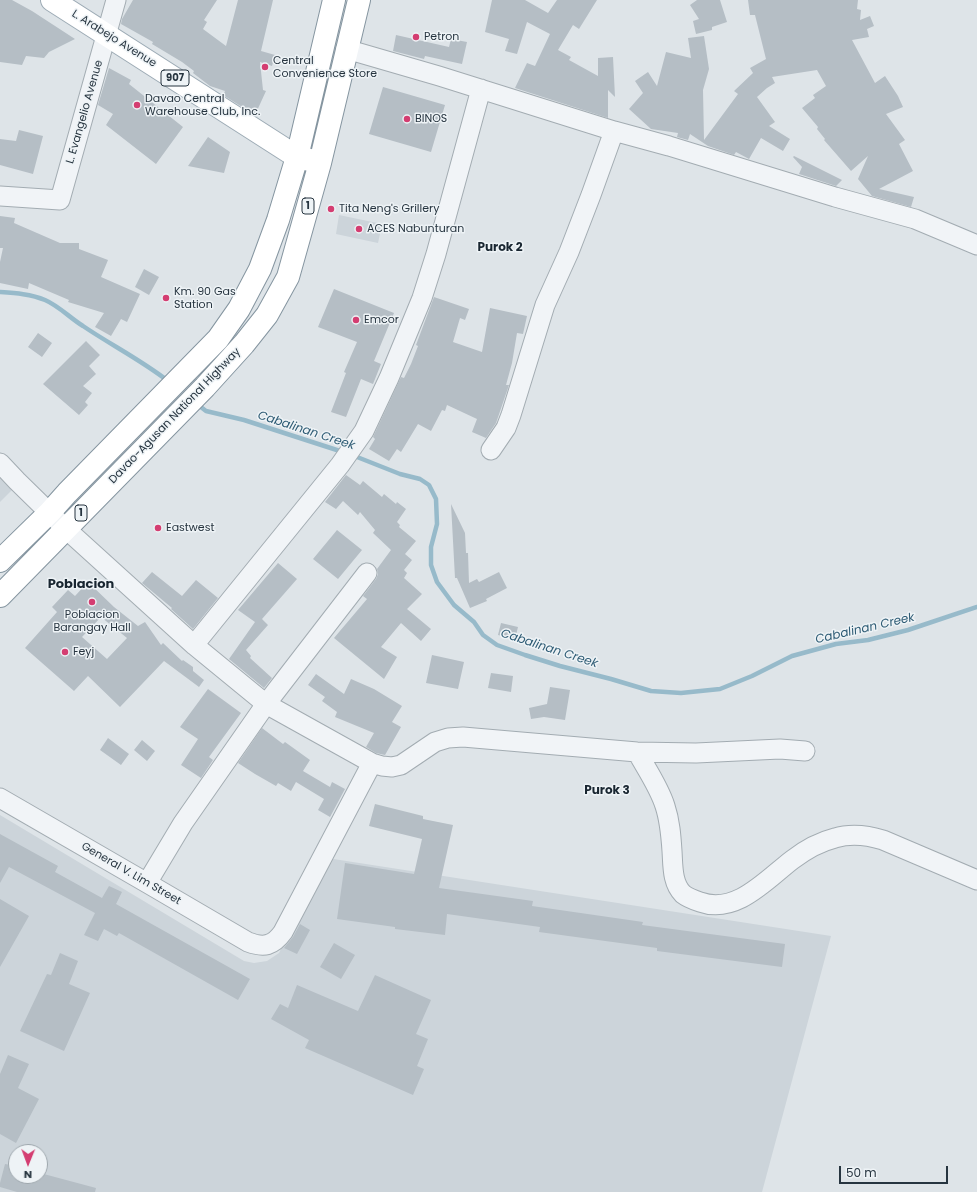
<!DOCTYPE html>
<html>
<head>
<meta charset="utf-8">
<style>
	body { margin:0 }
	#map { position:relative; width:977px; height:1192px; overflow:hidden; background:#dee4e8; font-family:Poppins,sans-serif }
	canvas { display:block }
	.north { position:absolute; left:8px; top:1144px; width:40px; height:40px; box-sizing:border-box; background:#eef3f6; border:1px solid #9ea7ad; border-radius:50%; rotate:181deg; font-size:11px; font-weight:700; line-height:16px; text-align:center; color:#273540 }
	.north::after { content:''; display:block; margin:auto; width:14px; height:18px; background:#d43d71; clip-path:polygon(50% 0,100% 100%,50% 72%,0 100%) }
	.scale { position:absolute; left:839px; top:1166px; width:109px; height:18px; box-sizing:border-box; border:2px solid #273540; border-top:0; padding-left:5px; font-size:12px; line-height:14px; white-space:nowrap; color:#273540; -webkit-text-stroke:3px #eef3f6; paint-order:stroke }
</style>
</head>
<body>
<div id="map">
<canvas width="977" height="1192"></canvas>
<div class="north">N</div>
<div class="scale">50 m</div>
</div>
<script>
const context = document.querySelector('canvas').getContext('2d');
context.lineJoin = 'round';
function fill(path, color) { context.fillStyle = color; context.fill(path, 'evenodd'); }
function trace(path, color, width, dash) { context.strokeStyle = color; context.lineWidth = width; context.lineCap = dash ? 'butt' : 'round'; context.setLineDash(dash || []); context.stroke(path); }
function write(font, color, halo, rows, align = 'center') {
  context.font = font + ' Poppins,sans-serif'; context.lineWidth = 3; context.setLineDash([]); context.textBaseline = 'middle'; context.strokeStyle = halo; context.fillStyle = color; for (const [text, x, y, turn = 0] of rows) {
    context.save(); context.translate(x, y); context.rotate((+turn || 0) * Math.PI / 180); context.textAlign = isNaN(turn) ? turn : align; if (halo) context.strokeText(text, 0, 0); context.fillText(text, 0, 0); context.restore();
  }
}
fill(new Path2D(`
	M339,215L382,224L378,243L336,234Z
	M0,469L16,486L0,502Z
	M0,815L244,961L254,963L267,961L279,953L327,858L831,936L762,1192H0ZM16,1152H40V1176H16Z`), '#ccd4da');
trace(new Path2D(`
	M0,292C15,293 31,294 45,300C59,306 70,318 83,326C111,345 141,360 168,381
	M197,404L206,411L244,420L343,452
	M352,455L400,474L420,479L429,485L436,499L437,524L431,547V565L437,582L454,605L474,622L483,635L497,645L525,655L560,666L611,679L651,691L681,693L720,689L752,676L792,656L836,644L868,640L908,630L977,607`), '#97baca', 4.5);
fill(new Path2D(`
	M0,0H12L32,11L75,39L49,52L44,58L26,56L22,65L0,62Z
	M133,0H217L204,20L207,22L203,29L226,46L238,0H273L261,51L275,55L272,66L260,62L263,90L266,91L255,115L223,95L225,91L210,86L193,73L194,71L182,62L152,44L153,42L121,24L122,19Z
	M492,0H525L548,13L557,0H597L579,29L573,25L558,50L571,57L569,60L598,76V58L613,57L615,97L608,90V118L515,88L527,63L535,66L550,34L527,22L517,54L505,51L509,39L485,32Z
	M697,0H720L727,22L712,27V30L696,34L693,21L699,19L690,5Z
	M748,0H858L857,9L861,10L860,20L870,16L874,26L867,29L869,37L852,40L875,83L885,76L898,96L903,107L886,114L905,140L899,144L913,171L879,189L914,197L911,207L872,196L858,179L868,156L851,171L824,140L825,139L817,129L818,127L802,108L815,98L813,95L826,86L817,70L772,77L775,83L767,88L757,97L775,122L769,126L790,139L783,151L761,138L749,159L736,152L734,155L708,146L690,134L688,140L677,137L678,133L651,129L629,109L643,93L635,81L648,72L657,86L666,52L691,58L688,38L704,36L709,69L703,90L704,140L738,94L734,91L753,73L750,68L766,59L755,15H750Z
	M396,35L449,47L451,39L467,42L462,64L425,56L424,59L393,51Z
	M109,68L131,80L129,84L183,127L156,164L106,125L113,114L98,105Z
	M383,87L445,105L431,152L369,134Z
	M19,130L43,136L33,174L0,165V139L16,141Z
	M208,137L230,152L224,173L188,166Z
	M794,156L842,180L836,186L799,174L802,167L793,157Z
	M0,216L15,218L14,223L60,243H79V249L108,260L101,277L140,294L127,322L121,319L111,336L95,327L104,313L68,302L69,300L29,283L28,289L0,283V262L3,248H0Z
	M144,269L159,277L149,295L135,287Z
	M334,289L394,313L374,361L381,364L373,384L361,379L346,417L331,412L346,373L344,372L357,342L318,327Z
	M434,297L469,309L465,320L460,318L453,342L482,352L490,308L527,316L523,334L517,333L512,363L506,385H509L496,423L486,438L472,432L477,419L447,405L445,411L442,410L431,431L418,424L401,452L397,449L389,461L369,449L375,439L373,437L401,377L404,378L411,364L418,346L416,345Z
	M38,333L52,343L42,357L28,347Z
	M86,341L100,355L89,366L96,374L83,386L92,393L85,402L88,405L79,415L43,384Z
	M346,475L360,485L363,481L382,497L384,494L396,504L397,502L406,509L397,522L400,525L399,527L416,541L405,554L412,560L404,570L407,573L404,578L422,594L407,609L431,629L421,641L401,623L381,647L397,657L384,679L334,638L367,599L363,596L376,579L378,574L377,569L391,550L373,533L375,530L360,512L358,515L343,501L336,509L325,502Z
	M451,504L465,533L466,553H468L469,583L477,579L479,582L499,572L507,588L486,599L487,601L470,608L457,578H455Z
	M337,530L362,550L338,579L313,559Z
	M278,563L297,579L262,619L268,625L246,650L251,656L250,658L272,678L264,688L229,659L255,622L238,610Z
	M152,572L182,596L196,580L218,598L193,629L171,609L172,608L142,583Z
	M88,582L114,607L138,626L145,622L161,645L163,643L182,661L183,660L193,667V671L204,680L199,687L164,661L120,707L88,676L74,691L25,648L57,612L52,607L68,590L75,596ZM101,617L127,638L107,659L82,637Z
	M501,623L518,627L515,639L498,635Z
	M432,655L464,662L458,689L426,683Z
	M491,673L513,676L511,692L488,688Z
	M316,674L344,694L351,679L374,689L402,706L392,722L401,727L385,755L376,753L366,747L374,733L335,717L337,712L322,701L325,697L308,685Z
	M550,687L570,690L565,720L544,717L531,719L529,708L547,704Z
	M208,689L241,713L209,757L213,760L201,778L181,765L198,739L180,727Z
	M262,728L283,744L285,742L310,760L303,771L330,787L332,782L345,789L330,817L318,810L324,799L296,782L291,791L278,783L276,786L255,774L238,763Z
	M108,738L129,754L121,765L100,750Z
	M142,740L155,751L147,761L134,750Z
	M375,804L423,816V819L453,825L439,888L533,901L532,906L643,922L642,925L785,944L782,967L657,951V948L539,932L540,927L447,914L445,935L395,929V927L337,919L345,863L414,874L422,839L369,826Z
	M0,834L58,866L55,872L102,898L109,886L122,892L116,904L250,979L238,1000L119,933L117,936L104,929L98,941L84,935L95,913L9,867L0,883Z
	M0,899L29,916L0,967Z
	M300,924L310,930L297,954L284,948L293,937Z
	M334,943L355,955L341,979L320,967Z
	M60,953L78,961L69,984L90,993L64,1051L20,1031L47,974L51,975Z
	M375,975L431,1000L416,1034L428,1039L417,1066L424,1069L413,1095L305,1048L309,1040L271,1019L280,1004L288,1008L297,985L358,1011Z
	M8,1055L29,1064L18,1088L39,1099L16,1143L0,1134V1074Z
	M5,1164L16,1166V1176H40V1173L96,1188L95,1192H17L0,1187V1183Z`), '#b5bec5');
const minor = new Path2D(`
	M346,49L439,76L614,131L669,146L835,197L915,219L977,245
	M0,196L60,200L116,0
	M491,450L506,428L511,415L545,305L569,252L591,195L614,131
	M0,463L17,481L66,529L194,645L266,704L372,763L382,766L392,767L401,765L435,742L448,738L463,737L637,752L696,753L780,749L805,751
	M194,645L340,465L364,431L389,378L422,298L436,254L481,89
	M637,752C647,770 659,787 665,806C670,821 671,836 672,851C673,866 672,883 683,894C688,898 694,900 700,902C736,915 766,880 792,860C805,850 819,842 835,838C851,833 867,835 883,840L977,880
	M0,798L147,883L248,942C264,948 273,946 283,932L372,763
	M147,883L183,823L266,704L367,573`);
const major = new Path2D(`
	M52,0L297,157L314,161`);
const highway = new Path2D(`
	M0,561L50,512L67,493L218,339L239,309L260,269L278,220L297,157L334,0
	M0,596L205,387L244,344L267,315L288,277L320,163L359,0`);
trace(minor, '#a3acb2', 21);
trace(major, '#9dabb5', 24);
trace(highway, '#8595a0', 24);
trace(minor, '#f1f4f7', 19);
trace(major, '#fff', 22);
trace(highway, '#fff', 22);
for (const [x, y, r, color] of [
	[416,37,4,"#d43d71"],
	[265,67,4,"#d43d71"],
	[137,105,4,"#d43d71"],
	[407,119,4,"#d43d71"],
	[331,209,4,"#d43d71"],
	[359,229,4,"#d43d71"],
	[166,298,4,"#d43d71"],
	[356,320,4,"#d43d71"],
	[158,528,4,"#d43d71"],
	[92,602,4,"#d43d71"],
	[65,652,4,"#d43d71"]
]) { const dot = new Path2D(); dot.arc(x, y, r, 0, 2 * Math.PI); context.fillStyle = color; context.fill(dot); trace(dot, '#eef3f6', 1.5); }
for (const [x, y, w] of [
	[175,78,28],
	[308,206,12],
	[81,513,12]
]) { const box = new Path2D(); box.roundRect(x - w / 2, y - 8, w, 16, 3); context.fillStyle = '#eef3f6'; context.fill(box); trace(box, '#273540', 1); }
write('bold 10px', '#273540', null, [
	["907",175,78],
	["1",308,206],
	["1",81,513]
]);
write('11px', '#273540', '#eef3f6', [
	["Petron",424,37],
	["Central",273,61],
	["Convenience Store",273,74],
	["Davao Central",145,99],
	["Warehouse Club, Inc.",145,112],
	["BINOS",415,119],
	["Tita Neng's Grillery",339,209],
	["ACES Nabunturan",367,229],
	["Km. 90 Gas",174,292],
	["Station",174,305],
	["Emcor",364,320],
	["Eastwest",166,528],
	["Poblacion",92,615,"center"],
	["Barangay Hall",92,628,"center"],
	["Feyj",73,652]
], 'left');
write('11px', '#273540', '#eef3f6', [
	["L. Arabejo Avenue",114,39,32],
	["L. Evangelio Avenue",85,112,-74],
	["Davao-Agusan National Highway",175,416,-46],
	["General V. Lim Street",131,874,30]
]);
write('bold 12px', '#192631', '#eef3f6', [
	["Purok 2",500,248],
	["Purok 3",607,791]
]);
write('italic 12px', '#2f5c75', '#eef3f6', [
	["Cabalinan Creek",306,431,18],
	["Cabalinan Creek",865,629,-13],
	["Cabalinan Creek",549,649,18]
]);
write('bold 13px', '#192631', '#eef3f6', [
	["Poblacion",81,585]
]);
</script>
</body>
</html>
